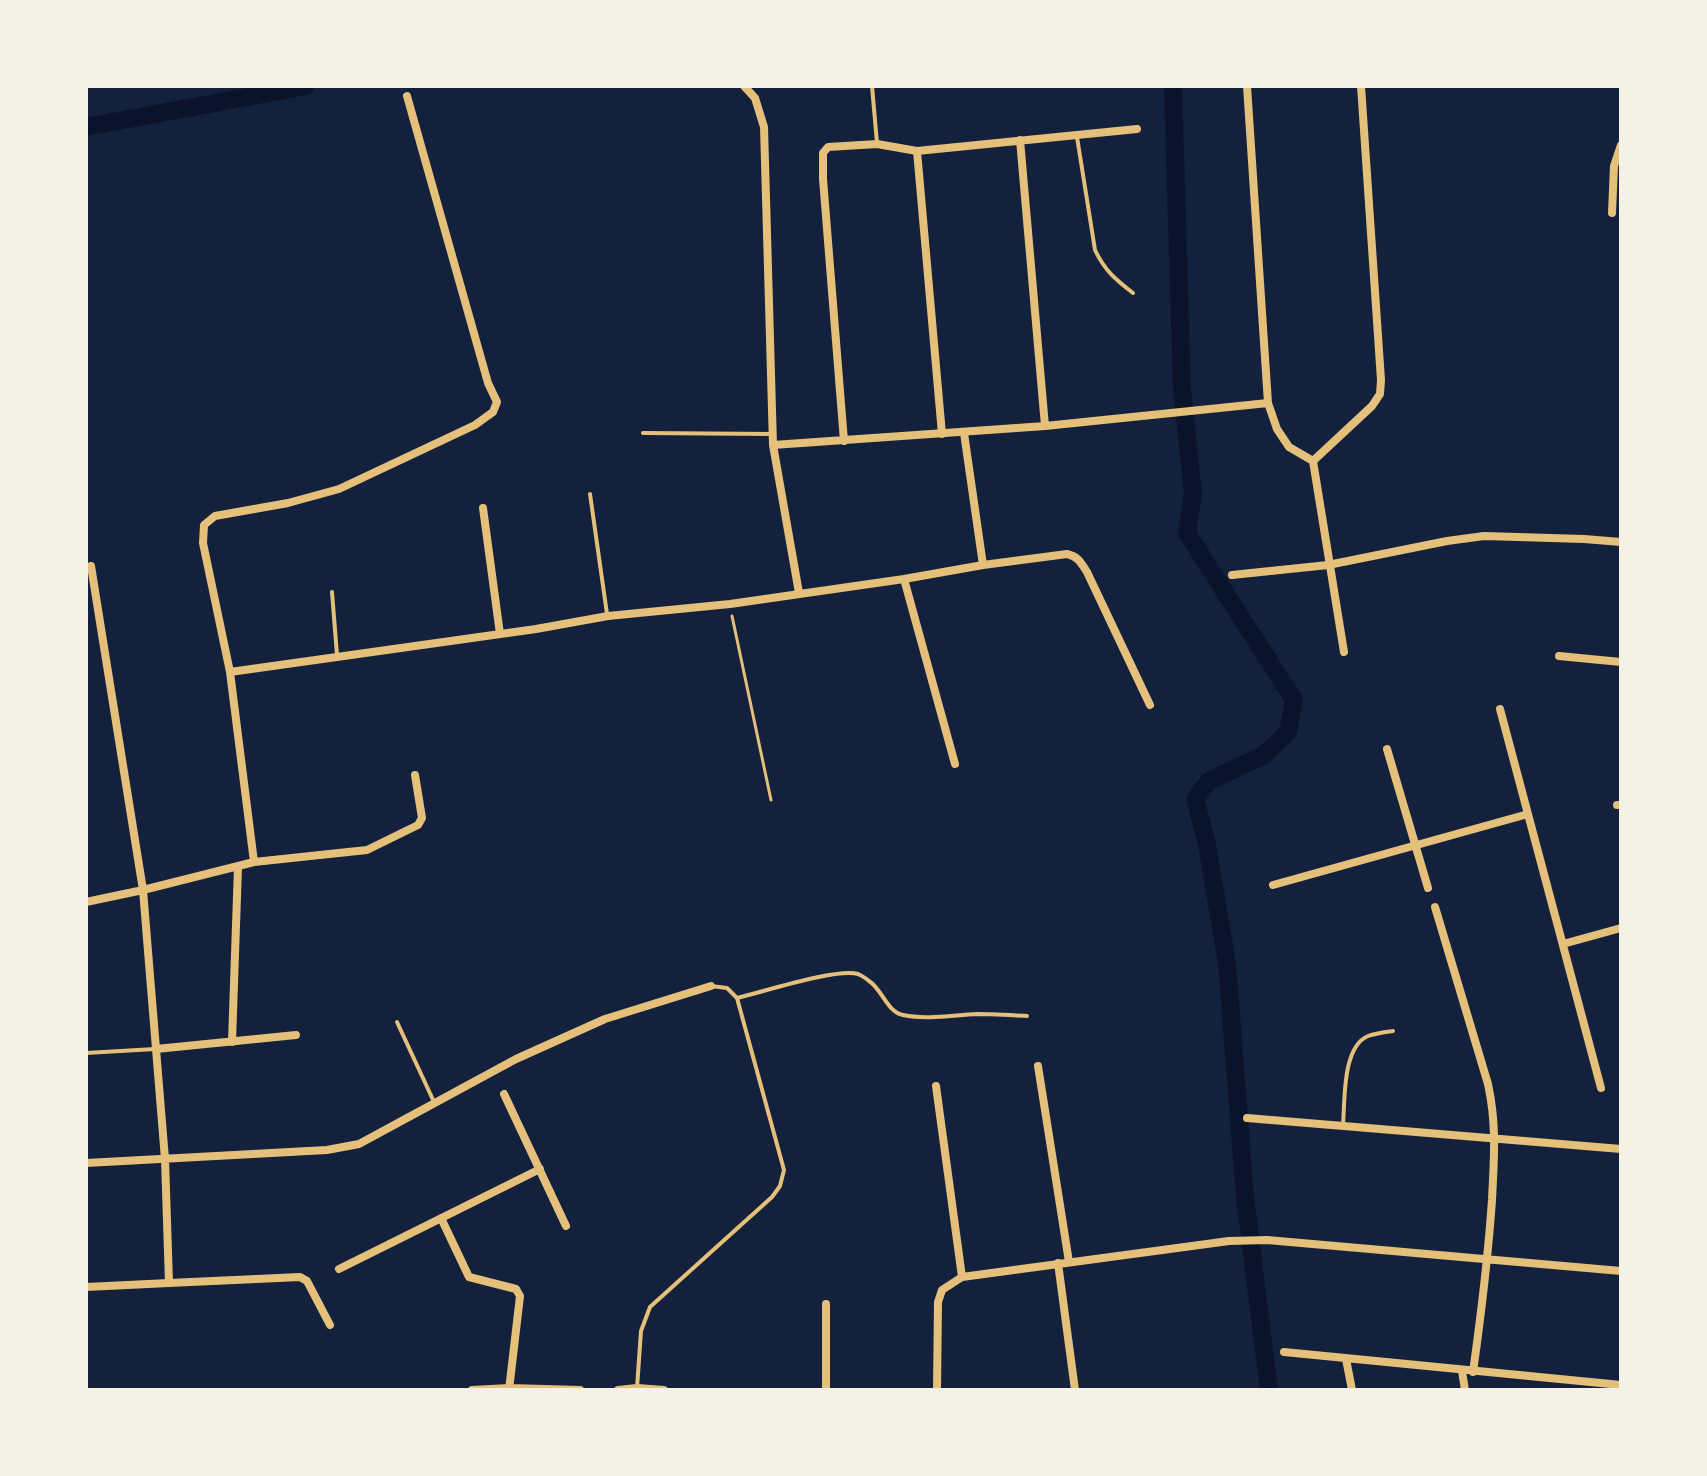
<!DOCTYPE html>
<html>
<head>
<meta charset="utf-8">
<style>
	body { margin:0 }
	#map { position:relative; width:1707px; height:1476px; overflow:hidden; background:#14213d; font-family:Merriweather,serif }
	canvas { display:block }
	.frame { position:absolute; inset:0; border:88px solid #f6f1e7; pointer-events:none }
</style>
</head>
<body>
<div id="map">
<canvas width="1707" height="1476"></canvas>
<div class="frame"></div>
</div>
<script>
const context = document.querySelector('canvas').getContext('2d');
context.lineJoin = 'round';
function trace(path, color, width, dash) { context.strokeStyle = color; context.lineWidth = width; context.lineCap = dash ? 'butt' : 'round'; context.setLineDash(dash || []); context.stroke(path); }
trace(new Path2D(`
	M1173,86L1182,390L1193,493L1187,533L1294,700L1288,732L1264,755L1209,781L1195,799L1207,844L1227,963L1245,1197L1269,1390
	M86,127L306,86`), '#0b132b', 18);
trace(new Path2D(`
	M732,616L771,800`), '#e5c07b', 3);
trace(new Path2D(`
	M872,86L877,143
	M1077,137L1095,250C1105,271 1115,279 1133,293
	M643,433L772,434
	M590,494L607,614
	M332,592L337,655
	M737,998C763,992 836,968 858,974C860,975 867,979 869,981C882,989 887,1012 903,1015C927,1020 953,1015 977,1014C994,1014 1010,1015 1027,1016
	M397,1022L434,1102
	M86,1053L155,1049
	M1343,1125C1345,1101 1342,1047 1368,1036C1376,1033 1385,1032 1393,1031
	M637,1388L641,1331L650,1307L772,1197L780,1186L784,1170L737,998L727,988L711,986`), '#e5c07b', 4);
trace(new Path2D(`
	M744,86L755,98L764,127L773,445L799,593
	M1247,86L1268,403L1277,429L1289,447L1313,461L1344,652
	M1020,140L1045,426
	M917,151L942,434
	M1612,213L1614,166L1621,145
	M964,433L983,565
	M844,441L823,179V153L828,147L877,144L917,151L1137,129
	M773,445L1045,426L1268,403
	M1313,461L1372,406L1380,394L1381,380L1361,86
	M483,508L500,634
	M1232,575L1328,565L1447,541L1484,536L1584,539L1621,542
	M904,579L955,764
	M1559,656L1621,662
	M230,672L536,629L608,616L730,604L904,579L983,565L1067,554C1079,557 1081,563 1087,572L1150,705
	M1500,709L1601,1088
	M1387,749L1428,888
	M1617,805H1621
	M254,862L230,672L203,543L204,525L215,516L288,503L339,489L475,425L493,412L497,402L488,383L407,96
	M1273,885L1528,814
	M86,902L143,890L254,862L367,850L418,825L422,818L415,775
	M1435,907L1488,1084C1497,1126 1494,1157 1492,1200C1488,1258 1481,1315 1473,1372
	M1563,944L1621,928
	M232,1042L238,867
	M156,1049L296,1035
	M1038,1066L1069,1262
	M936,1086L962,1277
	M504,1094L566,1226
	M1247,1118L1621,1149
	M86,1163L327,1150L359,1144L516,1059L605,1019L711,986
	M441,1218L469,1277L516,1289L520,1296L509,1390
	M1058,1263L1075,1390
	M339,1269L540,1169
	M169,1283L300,1277L307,1281L330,1325
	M86,1287L169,1283L165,1159L143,890L91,566
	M1284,1352L1621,1385
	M1346,1359L1352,1390
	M1462,1371L1465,1390
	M472,1390L509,1388L580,1390
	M618,1390L637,1388L664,1390
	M826,1390V1304
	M937,1390L938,1302L942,1290L962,1277L1229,1241L1267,1240L1621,1271`), '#e5c07b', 8);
</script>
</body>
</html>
